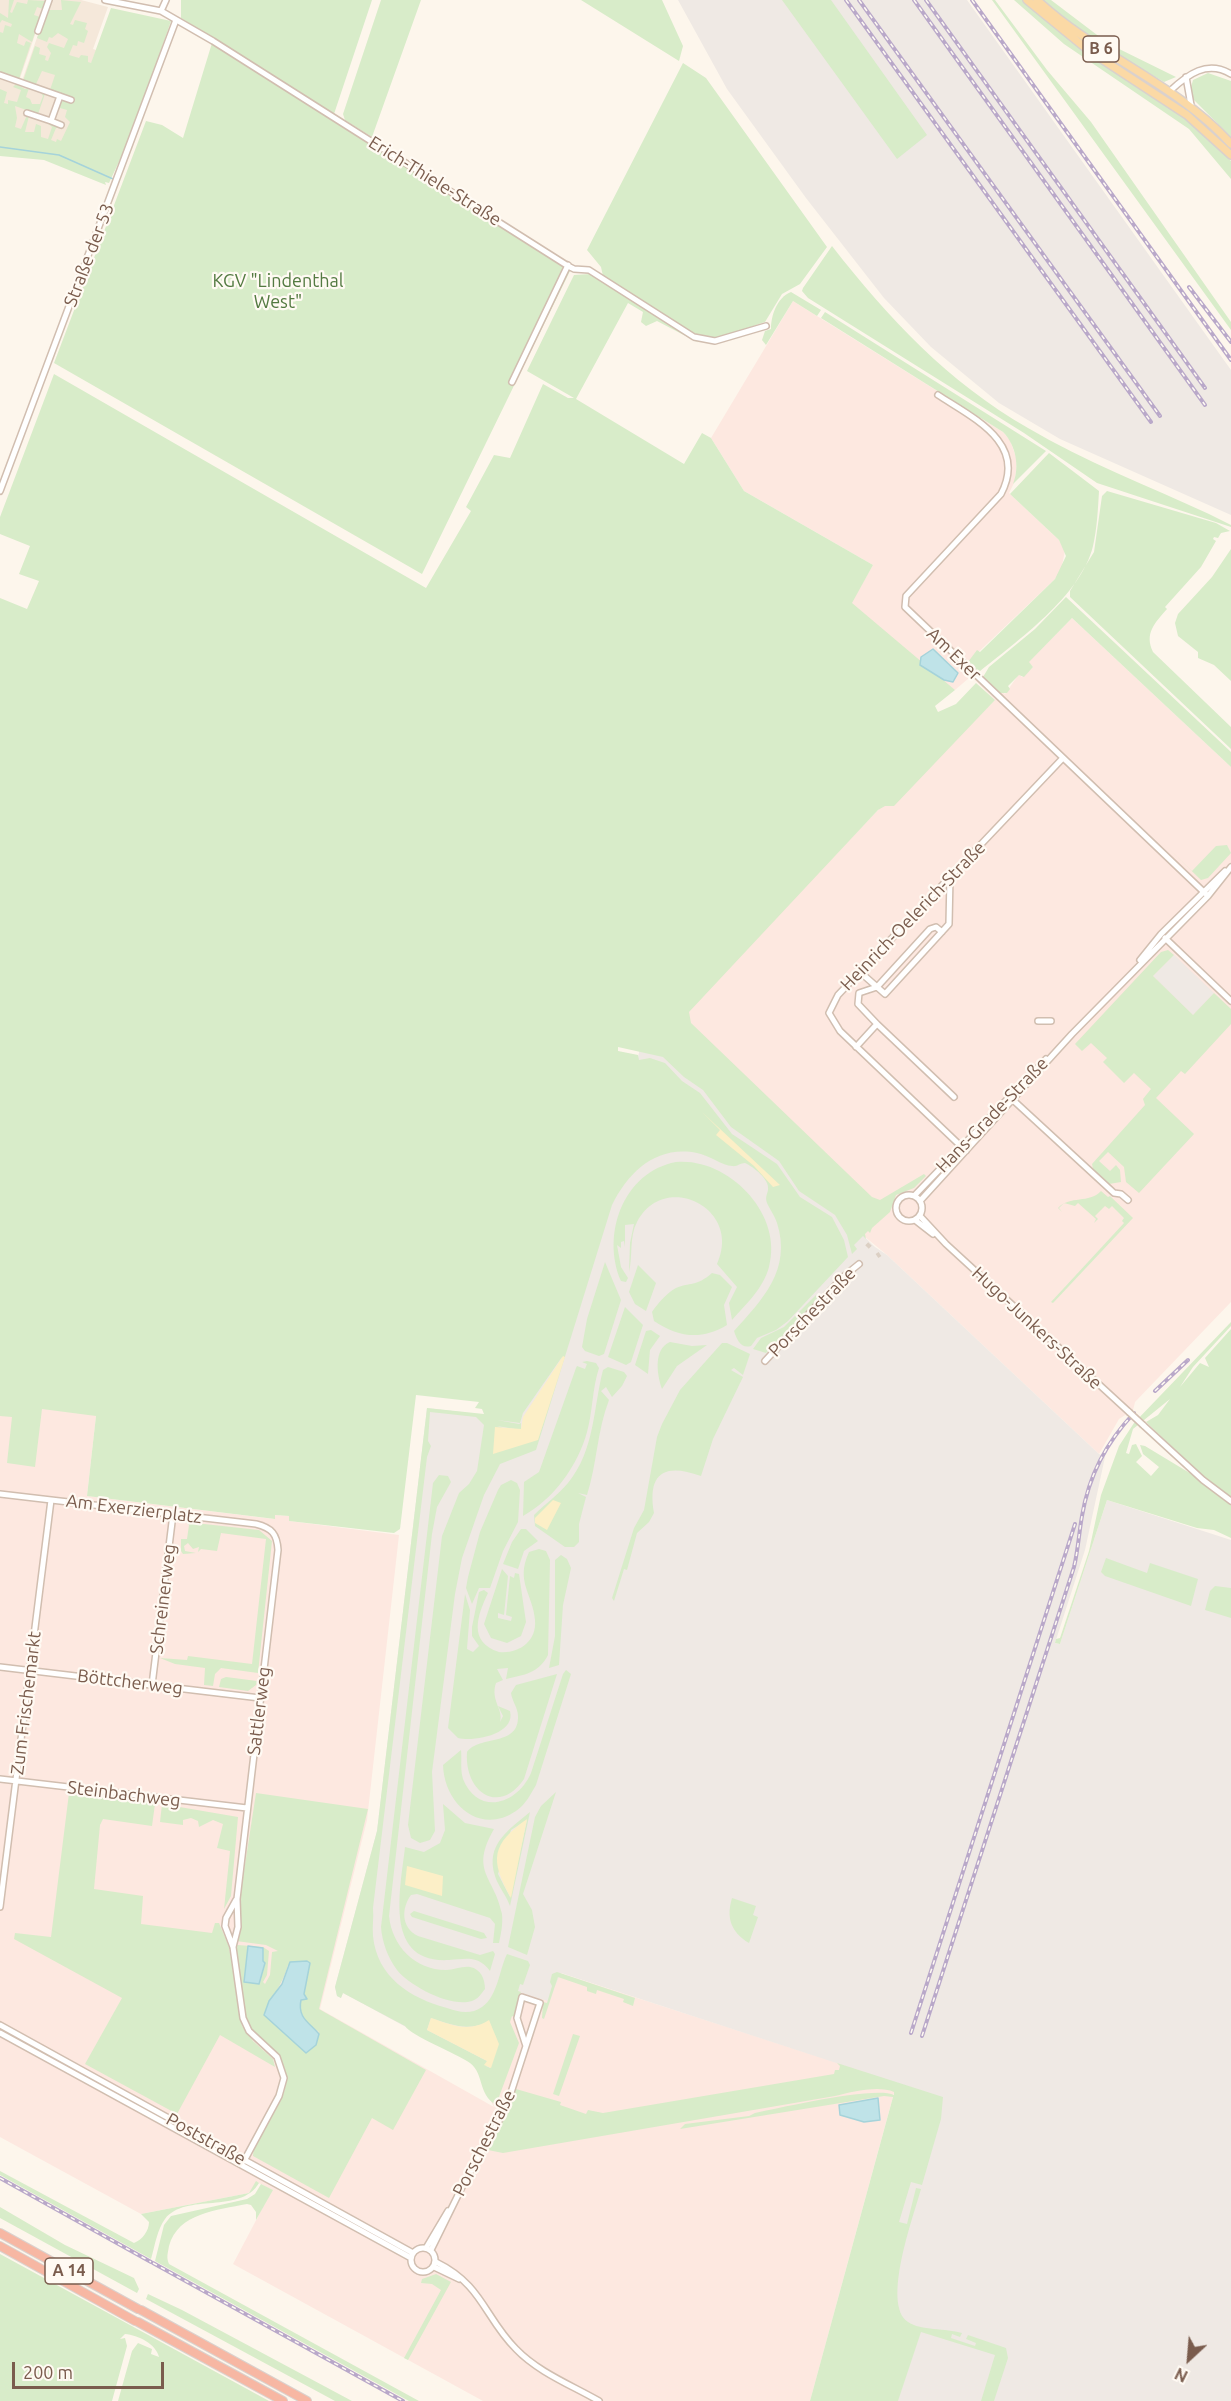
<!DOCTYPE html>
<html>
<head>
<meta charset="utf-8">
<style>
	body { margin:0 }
	#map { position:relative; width:1231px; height:2401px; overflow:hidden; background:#fdf6ec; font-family:Ubuntu,sans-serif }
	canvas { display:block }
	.north { position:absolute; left:1159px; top:2329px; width:60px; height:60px; -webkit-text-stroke:4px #fffaf3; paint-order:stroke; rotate:206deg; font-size:16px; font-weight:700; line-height:24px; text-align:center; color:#7a5c4d }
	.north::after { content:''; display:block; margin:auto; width:21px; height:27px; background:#7a5c4d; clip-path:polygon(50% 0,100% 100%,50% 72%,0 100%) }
	.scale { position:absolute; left:12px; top:2362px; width:152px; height:27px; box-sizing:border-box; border:3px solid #7a5c4d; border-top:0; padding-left:8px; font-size:18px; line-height:21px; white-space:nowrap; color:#7a5c4d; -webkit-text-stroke:4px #fffaf3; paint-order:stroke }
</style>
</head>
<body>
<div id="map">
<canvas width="1231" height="2401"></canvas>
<div class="north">N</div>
<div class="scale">200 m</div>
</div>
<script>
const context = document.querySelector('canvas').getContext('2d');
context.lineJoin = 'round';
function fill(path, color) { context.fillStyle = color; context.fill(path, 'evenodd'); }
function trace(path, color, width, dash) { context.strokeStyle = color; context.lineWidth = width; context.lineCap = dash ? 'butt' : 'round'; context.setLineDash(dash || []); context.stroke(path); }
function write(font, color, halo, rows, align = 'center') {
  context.font = font + ' Ubuntu,sans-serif'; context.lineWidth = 4.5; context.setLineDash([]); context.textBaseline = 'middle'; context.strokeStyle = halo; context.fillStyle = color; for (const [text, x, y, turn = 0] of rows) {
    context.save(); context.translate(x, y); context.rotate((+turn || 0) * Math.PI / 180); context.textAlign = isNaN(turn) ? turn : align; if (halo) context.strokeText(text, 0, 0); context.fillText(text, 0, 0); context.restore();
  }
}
fill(new Path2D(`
	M0,0H47L19,81L0,74Z
	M50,0H81L108,7L93,49L96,50L59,154L0,144V77L54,96L56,103L50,117L27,111L61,127L63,123L55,118L63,99L22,81Z`), '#f5e8da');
fill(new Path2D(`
	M793,301L1003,432L1010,440L1017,460L1015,481L1009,493L1059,540L1065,551L1061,570L1055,579L968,662L1005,694L1019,674L1022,677L1033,667L1028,662L1072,618L1231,767V1302L1135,1402L1133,1410L1119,1419L1099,1454L887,1255L859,1232L666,1029L878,810L995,700L969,674L967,676L969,678L955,690L909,663L851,603L873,565L744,491L711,438Z
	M0,1345L96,1416L87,1496L274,1519L275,1515L289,1516V1521L399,1535L367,1820L320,2009L494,2107L486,2092L517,1991L556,1978L560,1973L897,2082L810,2401H483L233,2264L272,2190L257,2182L249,2193L141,2214L0,2137Z`), '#fde8e0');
fill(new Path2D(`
	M678,0H967L1231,370V515L1060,439L999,403L931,347L884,298L806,198L727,89Z
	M1174,955L1214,993L1193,1015L1153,976Z
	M645,1026L875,1247L887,1255L1099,1454L1105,1457L1085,1550L1055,1643L1060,1644L1107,1500L1231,1540V2401H861L919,2090L561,1973L548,2001L519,1992L491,2073L343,1993L341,1998L337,1996L335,1987L377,1831L427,1408L514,1418L621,1132Z`), '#efe9e4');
fill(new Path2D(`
	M9,0H14L10,12L12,13L17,2L27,4L28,0L46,1L43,9L37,7L34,15L40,17L32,42L19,34L17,43L24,46L26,41L31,43L19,79L0,73V32L3,33L5,25L11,27L12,24L2,20L0,23V13L8,18Z
	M61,0L81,2L70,24L73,25L75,20L87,23L85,29L88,31L84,43L78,41L77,46L73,45L69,55L79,58L81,55L88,56V62L91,63L111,8L171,21L125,154L123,153L109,183L105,182L106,185L44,160L0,156V89L7,92L4,103L8,104V100L17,102L21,90L13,87L16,84L25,89L29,88L26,97L30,99L32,104H40L43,96L40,92L45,94L38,114L15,106L17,118L15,127L21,129L27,115L29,116L25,132H34L36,124L41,126V137L48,139L52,127L46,122L61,127L56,128L51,140L56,142L57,139L61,141L70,122L65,117L67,110L60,108L56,114L61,100H64L50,90L55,75L42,71L36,84L45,89L23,81L35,46L40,48L39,54L46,56L45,60L48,61L51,53L47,47L49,43L64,48L68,39L58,33L52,38L49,37L47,42L37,38L47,10H62Z
	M181,0H372L334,114L181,18Z
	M381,0H421L372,137L345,120L343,114Z
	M581,0H662L683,46L679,61Z
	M782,0H831L927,135L897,159Z
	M992,0H995L1047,70L1091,122L1231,322V330Z
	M1014,0H1023C1068,45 1123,72 1173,108C1195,123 1213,142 1231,161V179L1189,129L1064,44Z
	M1042,0H1051L1109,44L1176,77L1164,82L1102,46Z
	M212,43L570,271L422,574L54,363L146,121L162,125L183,138Z
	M683,63L706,78L827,247L800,284L782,294L765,322C749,327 728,338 711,338C691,338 623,289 603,276L601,267L587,250Z
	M1208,73L1231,81V137L1189,95L1193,80Z
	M832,246C888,318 948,382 1028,428C1085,462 1149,486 1209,514L1231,525V527L1097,483L1024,433L808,298L802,291L803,288Z
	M590,274L699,343L657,321L646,326L641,322L643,312L628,303L576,399L684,464L702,433L711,438L744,491L873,565L852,603L955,690L935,706L938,712L956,704L976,683L995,700L894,806H885L878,810L689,1012L691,1023L872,1197L880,1200L924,1174L926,1176L914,1188L896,1195L890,1212L872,1228L870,1233L868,1231L865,1234L866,1239L863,1236L854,1245L857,1249L852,1254L847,1235L835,1215L799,1191L779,1161L731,1127L703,1090L684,1077L663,1057L618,1047V1051L638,1055L639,1060L650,1058L665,1063L682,1081L700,1093L732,1134L777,1164L800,1197L832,1217L844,1240L848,1257L788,1321L776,1330L757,1338L751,1346C741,1349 737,1340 734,1331C762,1300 792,1270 777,1223C775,1216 770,1210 767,1203C765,1197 767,1195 768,1190C770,1179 753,1167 745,1163C740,1163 737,1167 732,1166C723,1166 709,1155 697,1153C657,1145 629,1171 612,1205L536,1450L500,1464L484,1495L462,1558L455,1594L432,1772L435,1831L430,1840L420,1843L411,1838L408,1825L442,1536L459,1493L469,1484L477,1471L484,1425L476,1417L430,1412L428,1441L431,1446L427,1457L373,1908C374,1917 372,1926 373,1936C377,1977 410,1998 447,2008C458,2012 471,2015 482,2007C498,1996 499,1970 507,1954L528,1961L530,1965L523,1985L520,1984L518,1991L521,1992L514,2017L512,2016L510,2022L519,2043L496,2105C477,2093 485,2075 470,2063C456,2053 411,2036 405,2026L343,1993L341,1998L337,1996L335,1987L377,1831L427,1408L484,1414L482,1409L475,1408L479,1402L416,1395L400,1529L394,1533L289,1521V1516L275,1515V1519L87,1496L96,1416L42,1409L35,1467L7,1463L12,1417L0,1416V598L27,609L39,581L19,574L30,546L0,534V517L54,374L426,588L471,511L466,507L494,455L510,458L543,384L568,398H574L527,371L574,275ZM562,1357L537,1440L497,1426L521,1430V1423L519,1424L497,1420L520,1423L523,1413ZM431,2018C452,2025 469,2032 489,2021L498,2044L490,2068L486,2066L487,2061L427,2030Z
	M791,292L821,310L817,316L793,301L766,345L762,340L765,331L771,329C771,317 776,298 791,292Z
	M825,312L1046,451L1013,484C1020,467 1016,445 1003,432L821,318Z
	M1049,453L1099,491C1098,509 1097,529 1093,546C1081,596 1017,641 979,672L968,662L977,650L980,652L1055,579L1066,556L1059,540L1010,494Z
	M1107,491L1216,523L1230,531L1221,533L1218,538L1214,537L1213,539L1216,541L1201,567L1165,607L1167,609C1155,623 1144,633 1153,652L1231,727V749L1070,597V591L1094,552L1102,496Z
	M1231,549V681L1214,665L1198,658V652L1178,636L1175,623L1178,614L1212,577Z
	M1066,597L1231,752V767L1072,618L1029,662L1033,667L1024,677L1019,675L1008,686L1010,689L1007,693H1000L983,677L989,667L1035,629Z
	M1159,839L1192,871L1216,846L1227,845L1231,853L1208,878L1201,880Z
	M1168,950L1174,955L1153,976L1193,1015L1214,993L1231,1009V1024L1185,1074L1181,1071L1156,1098L1194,1134L1139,1193L1126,1182L1124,1167L1108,1152L1099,1161L1110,1171L1116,1165L1120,1170L1121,1182L1109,1184L1093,1169L1092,1164L1145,1105L1143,1099L1151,1089L1134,1073L1124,1083L1103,1062L1107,1058L1091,1043L1082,1051L1075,1044L1161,952Z
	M676,1162C728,1157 784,1214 769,1267C763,1289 746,1304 732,1320L729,1303L737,1287L717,1264C743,1208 664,1170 637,1222C629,1237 633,1256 629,1272L630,1243L634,1224L625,1225V1247L624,1241L621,1242V1248L617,1245L621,1267L628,1278L626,1282L621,1281C601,1235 623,1172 676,1162Z
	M1101,1191L1108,1197L1110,1196L1133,1218L1053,1303L1051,1302L1124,1223L1122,1221L1124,1218L1112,1206L1109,1209L1105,1206L1095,1216L1098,1219L1094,1223L1096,1219L1078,1203L1075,1206L1064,1203L1059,1208L1062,1212L1058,1208C1070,1195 1089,1204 1101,1191Z
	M605,1262L621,1300L604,1354L599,1356L585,1351L582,1347L587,1319Z
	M638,1265L656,1283L646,1311L635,1304L629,1292Z
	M712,1273L720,1275L732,1287L724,1305L727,1325C702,1340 679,1338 654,1321L652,1312C658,1303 667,1293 676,1288C690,1282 696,1287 712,1273Z
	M816,1295L819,1298L766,1353L753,1349L761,1338L784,1327Z
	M625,1307L643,1325L631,1362L626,1365L608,1357Z
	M1231,1322V1326L1193,1367L1180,1387L1200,1363L1209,1367L1205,1358L1231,1329V1498L1205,1478L1146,1422L1158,1415L1170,1399L1133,1429L1126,1453L1129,1454L1132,1445L1136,1444L1142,1456L1136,1462L1151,1476L1159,1467L1143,1454L1140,1445L1145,1446L1193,1475L1231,1504V1538L1214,1530L1197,1528L1107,1500L1060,1644L1055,1643L1056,1639L1060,1638L1089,1551L1101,1495L1119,1446L1134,1423Z
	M651,1330L660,1336L650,1350L648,1374L635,1365L646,1331Z
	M670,1342L692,1346L707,1345L677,1366L662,1389C657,1375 653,1349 670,1342Z
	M722,1343H727L750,1354L743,1375L734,1368L731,1370L743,1377L713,1439L701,1476C665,1463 647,1472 654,1513L649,1522L637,1533L627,1570L624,1569L614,1601L612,1598L634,1528L644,1510L657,1437L662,1424L680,1390Z
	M587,1361L596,1363L599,1368C592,1389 593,1411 587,1432C578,1465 554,1499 523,1516L524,1482L539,1472L576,1368L577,1366L585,1369L587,1364L582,1362Z
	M608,1367L624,1372L627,1376L622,1386L612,1397L606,1387L601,1391L609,1400C597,1431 597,1464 587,1495L578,1493L586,1497L579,1524V1542L574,1547H565L535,1526L534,1515C545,1504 558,1495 568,1483C595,1450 593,1409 603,1370Z
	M439,1475L448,1476L451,1482L437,1507L432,1534L389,1916C392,1946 415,1970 446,1970C454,1970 462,1966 470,1967C481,1969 485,1979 485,1989C481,1994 478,1999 472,2001C451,2008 410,1986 397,1970C388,1958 382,1942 381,1927L433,1483Z
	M511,1480L517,1483L520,1490L518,1522L503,1551L490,1588H479L472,1604L466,1588L468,1577L480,1532L498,1490L501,1485Z
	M186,1522L259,1530L272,1541L258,1673L221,1668L215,1674L213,1686L204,1685L205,1668L175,1664L160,1658L187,1660L188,1656L252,1664L266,1539L221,1533L217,1551L201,1549L198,1552L199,1547L193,1549L188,1543L184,1546L185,1551L196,1553L183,1554L181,1551V1539H187L189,1525Z
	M521,1529H526L538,1541L524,1551L518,1569L503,1564L512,1542Z
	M539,1549L546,1551L550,1560L548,1655C539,1673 524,1675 506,1679L508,1668L497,1669L503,1680L496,1683C490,1700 504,1710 500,1722L503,1716L498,1706L510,1711C516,1734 475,1742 458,1738L448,1728L465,1594L470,1610L467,1649L473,1652L479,1646L472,1636V1627L479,1592L484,1590L488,1593C477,1616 468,1642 499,1652C518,1654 537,1642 535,1620C533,1594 515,1582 529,1552Z
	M561,1555L567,1559L571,1568L563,1605L559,1665L549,1668L555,1636V1560Z
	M1106,1558L1147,1573L1150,1563L1198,1579L1191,1606L1105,1576L1101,1572Z
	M502,1569L508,1576L504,1615L498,1613V1618L511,1621L512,1617L506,1615L510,1576L514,1578L515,1573L519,1574L526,1622L521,1636L507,1643L491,1638L484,1624Z
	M1215,1586L1231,1588V1618L1205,1610L1210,1591Z
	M566,1670L571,1674L536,1785C530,1795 526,1804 516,1811C479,1836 444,1803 443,1765L461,1750C462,1759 460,1770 463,1779C478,1816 517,1805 531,1773L563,1674Z
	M557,1674L524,1779C499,1816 464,1792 467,1752C479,1735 519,1747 518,1716C518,1708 512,1701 511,1693L516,1685Z
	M226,1677L257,1681L256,1685L248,1691L219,1687L221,1679Z
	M556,1792L523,1894L532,1910L535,1927L527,1955L508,1947L535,1817L541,1806Z
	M69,1793L155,1804L152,1826L103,1819L100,1825L94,1889L143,1896L141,1924L212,1933L215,1923H219L229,1947L242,2026L253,2041L273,2059L275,2067L220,2035L177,2114L85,2064L122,1998L14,1939L15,1933L51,1937Z
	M256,1793L368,1809L319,2009L426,2070L393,2130L372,2118L329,2198L253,2156C254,2128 288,2107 286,2077C285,2050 257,2044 247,2022C239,2002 239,1975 236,1954V1946L238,1945L263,1947L269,1951L267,1975L263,1982L265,1984L270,1975L272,1952L278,1951L266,1945L236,1941L241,1927L240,1897ZM288,1965L304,1994C294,2012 305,2022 319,2032L306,2053L264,2015C271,1997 283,1984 288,1965Z
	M162,1804L238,1817L231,1896L224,1909L230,1851L217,1848L223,1824L213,1820L199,1827L198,1821L191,1818L183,1820V1825L160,1822Z
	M443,1804L465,1823L494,1829C469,1872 495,1877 502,1914C503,1924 501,1934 499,1943H493L495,1924L490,1918L417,1894L411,1895C402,1907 400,1927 418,1936L480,1955L493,1951L495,1954L490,1971C478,1955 466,1959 449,1960C382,1964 401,1886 405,1847L424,1852L440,1843L445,1830Z
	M530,1812L510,1906C506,1895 498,1886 495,1876C485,1844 509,1830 530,1812ZM527,1820L510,1897L498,1874L511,1830Z
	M732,1898L756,1906L753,1915L758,1917L749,1943C731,1932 726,1918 732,1898Z
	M414,1911L484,1933L487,1938L481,1939L412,1917L410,1914Z
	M557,1972L635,1998L633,2006L623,2002L624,1999L597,1990L596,1994L587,1991V1987L558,1977L544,2019L542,2018L543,2002L547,2003L552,1986L550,1982L552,1974Z
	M573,2034L580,2036L559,2096L553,2094Z
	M837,2063L943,2097L941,2119L922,2185L911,2182L899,2222L907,2224L916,2188L921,2189C914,2215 881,2304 908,2322C921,2331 946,2328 962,2333L960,2337L952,2334L951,2338L975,2346L976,2343L966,2339L968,2335L1006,2348L1008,2358L994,2401H981L995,2355L921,2332L898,2401H810L893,2097L884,2096L680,2129L685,2124L749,2116L755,2113C781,2108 874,2086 894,2095V2092C878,2085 851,2092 835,2096L503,2153L488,2150L516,2089L561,2102L560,2105L586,2114L588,2110L603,2113L834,2074L835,2070H839L840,2066Z
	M0,2171L134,2243C142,2240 149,2231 149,2222L141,2214L249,2193L256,2181L259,2183C240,2215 186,2192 165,2219C157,2230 155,2245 151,2259L0,2175Z
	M261,2184L273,2190L256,2220V2212L251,2205L247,2204C217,2210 178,2213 169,2246C168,2253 166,2257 169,2264L419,2401H409L155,2261L164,2225L171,2216L247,2199L255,2194Z
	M0,2207L65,2245L134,2278L139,2289L137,2293L0,2218Z
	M0,2254L269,2401H118L132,2351L138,2343L152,2349L151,2354L159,2357C156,2344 138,2335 125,2334L120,2339L125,2338L127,2346L112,2401H0Z
	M436,2274L451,2282L408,2360L404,2358L441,2290L432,2284L421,2283L422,2279Z
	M148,2294L182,2310L352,2401H335L146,2299Z`), '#d8ecc9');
fill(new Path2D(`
	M702,1112L780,1185L773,1187L754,1166L716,1135L720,1130Z
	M563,1356L565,1357L538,1440L493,1454L495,1427L521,1429L523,1417Z
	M553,1500L561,1503L547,1530L535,1523V1518Z
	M527,1819L511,1898C489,1859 492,1844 527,1819Z
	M407,1866L443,1876L442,1896L405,1885Z
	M431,2018C452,2025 469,2033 489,2020L499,2044L491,2068L484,2065L487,2061L427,2030Z`), '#fcefc7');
const water = new Path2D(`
	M933,649L958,673L953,682L944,680L920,665L921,657Z
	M248,1946L263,1948V1961L265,1963L259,1984L244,1982Z
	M307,1961L310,1963L304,1994L307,1999L301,2000C297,2018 310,2023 319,2034L316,2045L306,2053L264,2015L269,2001L282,1984L290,1962Z
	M878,2098L880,2120L864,2122L840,2115L839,2105Z`);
fill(water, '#bfe3e8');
trace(water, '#a5d3da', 1.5);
trace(new Path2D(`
	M0,147L59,155L113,179
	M126,147L152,77
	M114,178L118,168`), '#a5d3da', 1.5);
trace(new Path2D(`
	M867,1247L870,1244
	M877,1256L880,1254`), '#dcd0c4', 5, [5, 2.5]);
const minor = new Path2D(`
	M105,0L161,11L213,41L568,266L574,269L589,270L694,337L715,341L766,326
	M161,11L166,0
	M38,31L49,0
	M0,75L71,100
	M1186,77L1191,105
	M1170,91C1188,74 1207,60 1231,74
	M27,113L51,121L60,96
	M51,121L61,125
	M512,382L568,265
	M938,395C973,418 1028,443 1001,494L906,596L905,607L1208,896
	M0,491L176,20
	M1165,938L1231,1001
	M1140,960L1161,934L1225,871
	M860,972L885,994L949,924L950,877
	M1038,1021H1051
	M877,1024L858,1004L859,993L877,987L930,929L936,927L942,932
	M856,1047L877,1024L954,1097
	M1013,1100L1114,1193L1121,1194L1128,1200
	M966,1151L840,1031L829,1013L838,995L1062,759
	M896 1208a13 13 0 1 1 26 0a13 13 0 1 1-26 0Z
	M914,1196L1046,1059
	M920,1201L1072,1034L1208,896L1231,867
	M920,1216L946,1244L1129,1412
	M915,1220L933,1234
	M765,1361L843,1277L859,1264
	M1143,1425L1203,1480L1231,1501
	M0,1494L256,1524C272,1528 277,1534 278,1550L237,1899L238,1927L233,1947
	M0,1667L260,1698
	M152,1685L173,1514
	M0,1779L247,1808
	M236,1900L226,1918L225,1926L233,1947L243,2018L249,2031L277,2057L284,2078L279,2096L244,2161
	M0,1907L51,1500
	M0,2025L413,2253
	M0,2033L411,2258
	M411 2260a12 12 0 1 1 24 0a12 12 0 1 1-24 0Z
	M426,2248L448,2211
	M431,2250L464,2183L506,2108L537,2012L540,2003L522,1997L517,2018L526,2046
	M436,2262C483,2285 484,2317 516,2349C538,2372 571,2385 599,2401
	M434,2267L459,2279`);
const major = new Path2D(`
	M1027,0L1088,50L1187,115L1231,155
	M1037,0C1097,56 1176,83 1231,144`);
const highway = new Path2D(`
	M0,2233L138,2309
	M0,2246L135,2321
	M141,2310L307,2401
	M138,2322L283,2401`);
trace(minor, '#d1beb0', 8);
trace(major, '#dad1cd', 10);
trace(highway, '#dad1cd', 10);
trace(minor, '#fff', 5);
trace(major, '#fbd9a5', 7);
trace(highway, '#f7b7a3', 8);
const rail = new Path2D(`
	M846,0L1151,422
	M859,0L1160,416
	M914,0L1205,405
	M926,0L1205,388
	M972,0L1231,360
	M1189,287L1231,342
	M1155,1391L1188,1360
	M911,2033L1075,1524
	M922,2036L1074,1567C1078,1550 1079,1533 1082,1516C1089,1475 1106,1443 1134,1413
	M0,2178L151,2262
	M153,2263L403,2401`);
trace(rail, '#b9a8c9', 4);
trace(rail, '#fffaf3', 1.5, [4.5]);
const minorBridge = new Path2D(`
	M1129,1412L1143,1425`);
trace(minorBridge, '#d1beb0', 8, []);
trace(minorBridge, '#fff', 5);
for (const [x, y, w] of [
	[1101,49,36],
	[69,2271,48]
]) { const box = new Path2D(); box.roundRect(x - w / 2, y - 13, w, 26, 4.5); context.fillStyle = '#fffaf3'; context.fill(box); trace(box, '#7a5c4d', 1.5); }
write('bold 16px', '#7a5c4d', null, [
	["B 6",1101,49],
	["A 14",69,2271]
]);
write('18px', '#7a5c4d', '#fffaf3', [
	["Erich-Thiele-Straße",435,181,32],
	["Straße der 53",89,255,-69],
	["Am Exer",954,654,44],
	["Heinrich-Oelerich-Straße",913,916,-46],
	["Hans-Grade-Straße",992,1115,-46],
	["Porschestraße",812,1312,-46],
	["Hugo-Junkers-Straße",1037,1328,43],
	["Am Exerzierplatz",134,1509,7],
	["Schreinerweg",163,1599,-83],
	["Böttcherweg",130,1682,7],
	["Zum Frischemarkt",26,1703,-83],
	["Sattlerweg",259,1711,-83],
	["Steinbachweg",124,1794,7],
	["Poststraße",206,2139,29],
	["Porschestraße",484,2143,-63]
]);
write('18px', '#537a41', '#fffaf3', [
	["KGV \"Lindenthal",278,281],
	["West\"",278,302]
]);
</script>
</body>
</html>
